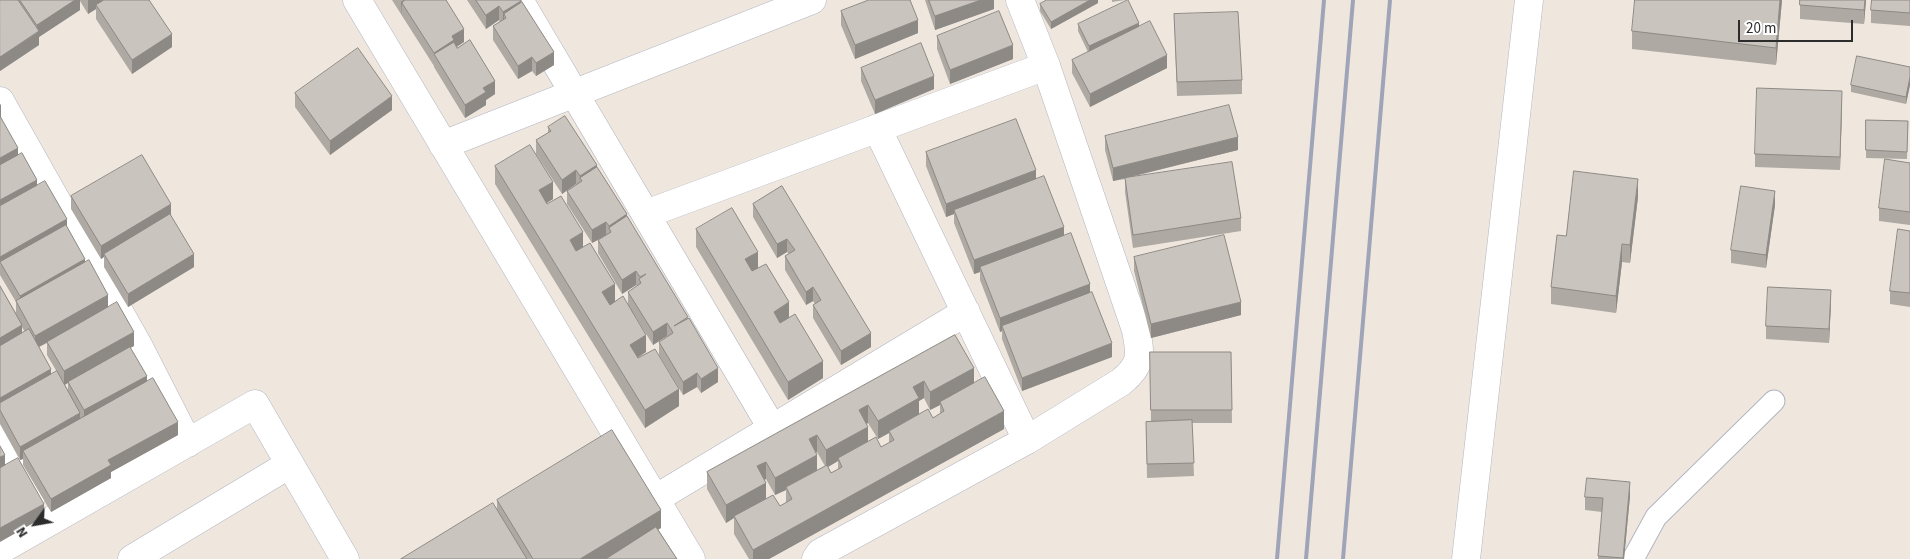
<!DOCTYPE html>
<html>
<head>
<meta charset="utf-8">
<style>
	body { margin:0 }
	#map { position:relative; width:1910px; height:559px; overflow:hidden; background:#efe7de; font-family:"Source Sans 3",sans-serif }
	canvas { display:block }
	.north { position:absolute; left:10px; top:499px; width:50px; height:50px; -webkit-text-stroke:4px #fff; paint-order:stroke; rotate:238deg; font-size:14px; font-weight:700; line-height:20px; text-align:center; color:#2c2c2c }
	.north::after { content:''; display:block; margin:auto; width:18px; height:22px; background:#2c2c2c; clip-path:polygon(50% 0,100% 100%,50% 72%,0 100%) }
	.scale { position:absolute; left:1738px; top:20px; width:115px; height:22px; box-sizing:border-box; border:2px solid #2c2c2c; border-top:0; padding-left:6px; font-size:15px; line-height:18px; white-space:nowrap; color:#2c2c2c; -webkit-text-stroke:4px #fff; paint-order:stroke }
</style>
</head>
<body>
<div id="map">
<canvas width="1910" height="559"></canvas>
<div class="north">N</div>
<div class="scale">20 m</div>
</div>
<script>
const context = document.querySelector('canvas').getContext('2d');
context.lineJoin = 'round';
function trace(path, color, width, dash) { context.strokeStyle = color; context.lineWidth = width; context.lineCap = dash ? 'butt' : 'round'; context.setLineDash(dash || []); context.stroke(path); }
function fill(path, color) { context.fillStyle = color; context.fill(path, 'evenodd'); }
const lane = new Path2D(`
	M1633,559L1656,517L1774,401`);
const street = new Path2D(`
	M357,0L691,559
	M519,0L772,428
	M0,101L140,349L188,443
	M877,128L1027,440
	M443,145L812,0
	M646,214L1046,66
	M0,428L34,492
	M655,499L966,312
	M0,550L255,404L345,559
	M132,559L290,464`);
const secondary = new Path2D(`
	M816,559L820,553L1027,440L1121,382C1142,365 1141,355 1136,330L1046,66L1020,0
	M1466,559L1529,0`);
trace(lane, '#b2b5c1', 23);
trace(street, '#b2b5c1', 29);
trace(secondary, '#b2b5c1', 29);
trace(lane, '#fff', 21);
trace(street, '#fff', 28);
trace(secondary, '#fff', 28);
trace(new Path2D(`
	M1277,559L1324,0
	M1306,559L1353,0
	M1343,559L1390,0`), '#a0a4b8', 4);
fill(new Path2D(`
	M0,0H149L172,47L132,74L96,19V9L88,14L80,1V10L39,37V45L0,71Z
	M392,0H446L464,42L457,47L495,94L486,100V105L465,118L434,67V66Z
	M467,0H521L554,65L536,76L532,71L518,79L493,40V26L500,22L499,20L486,29Z
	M925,0H994V9L935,30Z
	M1098,0V3L1051,29L1040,11V4Z
	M1112,0H1125L1112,2Z
	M1782,0L1776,65L1632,49V31Z
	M1800,0H1866L1864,24L1800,19Z
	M1910,0V26L1871,23V10Z
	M841,11L918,33L855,59L841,25Z
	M1174,14L1242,80V94L1177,96Z
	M1078,24L1139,26L1167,68L1090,107L1072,73V60L1088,52L1078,31Z
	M937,36L1013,59L950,84L937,49Z
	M1910,67V85L1906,104L1851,92V85Z
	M861,68L934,89L875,114L861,81Z
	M295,93L392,110L330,155L295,107Z
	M1842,105L1840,170L1755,167V154Z
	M1,118L18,155L37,185L67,227L108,307L134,346L130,347L147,382L178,435L111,472V478L51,512L23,465V459L20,460L0,424V286L16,313V302L0,275ZM22,327L25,332L22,333ZM47,343V355L57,372L51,375L39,347ZM68,383V390L65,385Z
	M1866,120L1908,121L1907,159L1866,158Z
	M548,127L597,168L688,319L718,382L701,393L697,387L683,395L659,355V342L667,337V336L653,345L633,313L646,352L638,358L679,406L645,428L495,184V166L553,199L546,203L583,247L615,301L628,305V292L637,286L636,285L622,294L598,253V240L592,243L567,204V191L577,185L576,184L562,194L536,154V140L548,133Z
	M1105,136L1238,150L1127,178L1241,218V231L1133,248L1125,192V179L1113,181L1105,150Z
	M926,152L1036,179L1064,236L1090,293L1112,357L1022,391L1002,339V331L1000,332L980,280V272L974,274L954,223V214L946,217L926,166Z
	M1910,163V225L1879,221V208Z
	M782,186L871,347L841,365L813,318V305L815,304L813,301L806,305L785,270V256L789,254L787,252L777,258L753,217V204Z
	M71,196L171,216L194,267L128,307L104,267V257L101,259L71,209Z
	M1638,197L1630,263L1622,262L1616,313L1551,304V287L1566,236Z
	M1775,205L1766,268L1731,263V250Z
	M696,229L758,268L789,317L823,378L788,400L696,247Z
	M1910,231V307L1890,304V291Z
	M1134,257L1241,315L1151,338L1134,271Z
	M1831,303L1829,343L1766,339V326Z
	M955,335L974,383L1004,429L769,559H749L734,534V518L726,523L707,489V472ZM924,398L930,410L940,405V414L933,418L919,414V401ZM868,423L878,439L889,433V443L881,447L868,442L866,424ZM817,452L825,466L817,470L816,453ZM838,461V469L831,473L828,467ZM766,479L775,495L786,490V503L780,506L766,499L764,480Z
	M1150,352H1231L1232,423H1192L1194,476L1147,478L1146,422H1151Z
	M1630,496L1624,559H1598L1602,512L1585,510V497Z
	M497,500L661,528L658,529L677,559H401L497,509Z`), '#aea9a3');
fill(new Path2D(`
	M75,0H80V10L39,37V45L0,71V57L37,33V25Z
	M88,0H109L96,5V9L88,14Z
	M404,0H410L402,3L401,15V2Z
	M981,0H994V9L935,30V16Z
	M1090,0H1098V3L1051,29V22Z
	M1780,0H1782L1776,65V48Z
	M1865,0H1866L1864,24V10Z
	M521,1V14H504V25L503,26V12Z
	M499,6V20L486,29V15Z
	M918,20V33L855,59V45Z
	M1139,23V30L1089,54V46Z
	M464,29V42L454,48L434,54V66V53L452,36Z
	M172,34V47L132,74V60Z
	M1013,45V59L950,84V70Z
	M554,52V65L536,76V63Z
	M1167,55V68L1090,107V94Z
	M532,57V71L518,79V66Z
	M934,76V89L875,114V100Z
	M1910,77V85L1906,104V97Z
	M495,81V94L486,100V105L465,118V105L483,88Z
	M1842,91V105L1840,170V157Z
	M392,96V110L330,155V141Z
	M1,104V118H0V105Z
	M1238,137V150L1113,181V168Z
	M18,148V161L0,172V158Z
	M597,165V179L582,181L580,178V190V176Z
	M576,170V184L562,194V180Z
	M1036,170V183L954,210V214L946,217V204Z
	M1638,179V197L1630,263V245Z
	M37,180V193L0,214V200Z
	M553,182V199L539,208V190Z
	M1775,191V205L1766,268V255Z
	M171,204V217L104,254V257L101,259V246Z
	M627,214V228L611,232L609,228V240V226Z
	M67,219V233L0,262V271V257Z
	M606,222V235L592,243V230Z
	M1064,227V240L980,267V272L974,274V260Z
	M583,232V249L570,257V240Z
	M787,239V252L777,258V244Z
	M1622,244V262L1616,313V296Z
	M758,252V269L745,277V259Z
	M194,254V267L128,307V294Z
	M85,259V272L20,309V296Z
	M636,271V285L622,294V280Z
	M615,284V302L602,310V292Z
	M1090,284V298L1002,326V331L1000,332V318Z
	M813,287V301L806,305V292Z
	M1831,290V303L1829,343V329Z
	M108,295V309L35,349V336Z
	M789,302V320L774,329V312Z
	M1241,302V315L1151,338V324Z
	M667,323V336L653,345V332Z
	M22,325V339L0,351V338Z
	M134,332V346L64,385V371Z
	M871,333V347L841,365V351Z
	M646,335V352L630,362V345Z
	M1112,343V357L1022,391V378Z
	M823,361V378L788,400V382Z
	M718,368V382L701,393V379Z
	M974,368V386L940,402V405L930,410V392Z
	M51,369V382L0,410V398Z
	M697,373V387L683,395V382Z
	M147,376V389L84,424V410Z
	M924,381V398L919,401V416L889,431V433L878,439V421L913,387Z
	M679,389V406L645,428V410Z
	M868,405V423L859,428V410Z
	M1004,411V429L769,559H753V550Z
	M80,413V426L23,451V459L20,460V447Z
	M178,422V435L111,472V478L51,512V499L108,460Z
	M868,427V445L838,458V461L826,468V450Z
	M817,435V452L809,456V439Z
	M5,455V468L0,471V457Z
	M817,455V472L786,487V490L775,495V478Z
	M766,462V479L757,484V466Z
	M1630,482V496L1624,559H1623Z
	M766,483V501L734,516V518L726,523V505Z
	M44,504V517L0,542V528Z
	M661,510V528L609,559H580Z`), '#8d8985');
const building = new Path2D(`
	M0,0H18L39,31L0,57Z
	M20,0H75L37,25Z
	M104,0H149L172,34L132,60L96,5Z
	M405,0H446L464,29L452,36L454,40L434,53L402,3Z
	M476,0H521V1L503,12L499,6L486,15Z
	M869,0H910L918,20L855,45L841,11Z
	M929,0H981L935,16Z
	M1047,0H1090L1051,22L1040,4Z
	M1128,0L1139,23L1089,46L1078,24Z
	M1635,0H1780L1776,48L1632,31Z
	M1800,0H1865L1864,10L1800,5Z
	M1872,0H1910V13L1871,10Z
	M522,2L554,52L536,63L532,57L518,66L493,26L506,18L504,14Z
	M999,11L1013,45L950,70L937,36Z
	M1238,12L1242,80L1177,82L1174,14Z
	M1150,21L1167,55L1090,94L1072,60Z
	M470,40L495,81L483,88L486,92L465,105L434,54L454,42L457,48Z
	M921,43L934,76L875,100L861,68Z
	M358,48L392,96L330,141L295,93Z
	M1857,56L1910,67V77L1906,97L1851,85Z
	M1757,88L1842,91L1840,157L1755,154Z
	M1229,105L1238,137L1113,168L1105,136Z
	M0,116L18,148L0,158Z
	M565,116L597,165L580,176L576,170L562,180L536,140L551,131L548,127Z
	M1016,119L1036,170L946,204L926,152Z
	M1866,120L1908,121L1907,152L1866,150Z
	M530,145L553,182L539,190L547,204L561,196L583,232L570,240L576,251L590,243L615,284L602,292L610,305L623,296L646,335L630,345L638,358L655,349L679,389L645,410L495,166Z
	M22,153L37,180L0,200V165Z
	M142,155L171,204L101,246L71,196Z
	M1885,159L1910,163V212L1879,208Z
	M1232,162L1241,218L1133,235L1125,178Z
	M597,167L627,214L609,226L606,222L592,230L567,191L582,181L580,178Z
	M1574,171L1638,179L1630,245L1622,244L1616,296L1551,287L1557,235L1566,236Z
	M1044,176L1064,227L974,260L954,210Z
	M45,181L67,219L0,257V206Z
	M782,186L871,333L841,351L813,305L821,300L813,287L806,292L785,256L795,250L787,239L777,244L753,204Z
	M1741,186L1775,191L1766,255L1731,250Z
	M732,208L758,252L745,259L752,271L766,264L789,302L774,312L780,323L795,314L823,361L788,382L696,229Z
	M170,214L194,254L128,294L104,254Z
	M627,216L688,317L674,326L689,318L718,368L701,379L697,373L683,382L659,342L673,333L671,329L667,323L653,332L628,292L641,283L639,279L646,274L640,277L636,271L622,280L598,240L611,232L609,228Z
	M66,225L85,259L20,296L0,262Z
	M1898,229L1910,231V293L1890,291Z
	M1071,233L1090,284L1000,318L980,267Z
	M1224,235L1241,302L1151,324L1134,257Z
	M89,260L108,295L35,336L16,301Z
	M0,286L22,325L0,338Z
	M1768,287L1831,290L1829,329L1766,326Z
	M1092,292L1112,343L1022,378L1002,326Z
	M117,302L134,332L64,371L47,342Z
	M29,329L51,369L0,398V346Z
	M955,335L974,368L930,392L924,381L913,387L919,398L878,421L868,405L859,410L868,427L826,450L817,435L809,439L817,455L775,478L766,462L757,466L766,483L726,505L707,472Z
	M130,347L147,376L84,410L68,382Z
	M1150,352H1231L1232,410H1151Z
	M57,371L80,413L20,447L0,410V403Z
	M985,377L1004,411L753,550L734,516L773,495L780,506L792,499L786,487L827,465L831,473L842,467L838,458L876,437L881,447L894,440L889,431L928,409L933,418L944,411L940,402Z
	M153,378L178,422L108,460L111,465L51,499L23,451Z
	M1192,420L1194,463L1147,464L1146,422Z
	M612,430L661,510L580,559H533L497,500Z
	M0,446L5,455L0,457Z
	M18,458L44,504L0,528V468Z
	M1587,478L1630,482L1623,558L1598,556L1603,498L1585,497Z
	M493,503L527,559H401Z
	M656,527L677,559H606Z`);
fill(building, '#cac4be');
trace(building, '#8d8985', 1);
</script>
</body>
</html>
